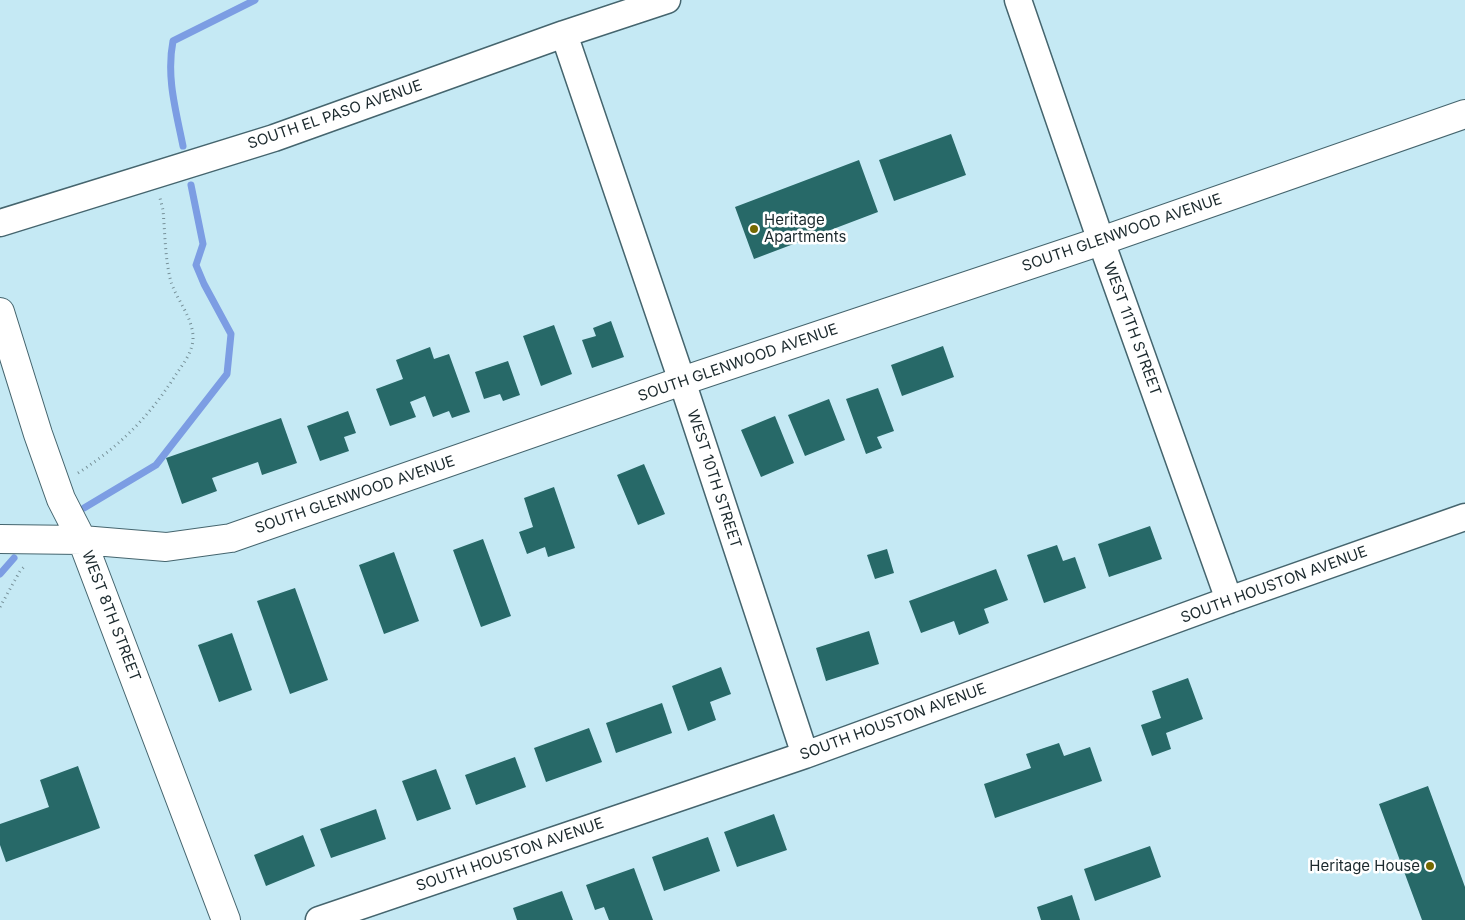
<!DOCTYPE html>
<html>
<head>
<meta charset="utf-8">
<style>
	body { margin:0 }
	canvas { display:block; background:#c5e9f4 }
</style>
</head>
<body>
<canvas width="1465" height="920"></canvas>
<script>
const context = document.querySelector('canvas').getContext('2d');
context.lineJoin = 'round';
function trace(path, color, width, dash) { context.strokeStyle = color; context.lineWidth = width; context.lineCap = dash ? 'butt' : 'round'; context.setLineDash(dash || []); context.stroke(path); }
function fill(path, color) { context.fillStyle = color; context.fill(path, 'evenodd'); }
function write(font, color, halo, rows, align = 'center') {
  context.font = font + ' Inter,sans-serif'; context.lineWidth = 5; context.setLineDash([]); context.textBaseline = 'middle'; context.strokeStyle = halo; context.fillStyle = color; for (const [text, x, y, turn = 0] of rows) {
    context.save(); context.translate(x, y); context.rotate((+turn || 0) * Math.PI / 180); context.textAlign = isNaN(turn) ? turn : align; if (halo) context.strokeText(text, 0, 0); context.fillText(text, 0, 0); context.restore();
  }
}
trace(new Path2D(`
	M183,146C176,111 166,77 173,41L255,0
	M84,508L156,465L227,374L231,334L204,284L196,265L203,244L191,185
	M0,574L14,558`), '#7c9de3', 7);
fill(new Path2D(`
	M951,134L966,175L894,201L879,160Z
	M859,160L878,212L754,259L735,207Z
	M611,321L624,357L592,368L582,340L596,336L593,328Z
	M554,325L572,374L541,386L523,336Z
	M943,346L954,377L902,396L891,365Z
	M430,347L434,359L449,354L470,412L452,418L449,411L433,417L425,396L410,402L416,417L390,426L376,389L403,379L396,360Z
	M508,361L520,395L503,401L500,394L484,399L475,372Z
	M878,388L894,431L877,437L882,448L866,454L846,399Z
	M829,399L845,440L805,456L788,415Z
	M348,411L356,433L344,437L349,451L320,461L307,426Z
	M775,416L794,463L761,477L741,430Z
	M281,418L297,463L262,475L258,462L212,478L217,491L182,504L166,458Z
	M644,464L665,514L638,525L617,475Z
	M554,487L575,548L548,557L545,547L527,554L519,532L533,527L524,498Z
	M1150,526L1162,559L1109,577L1098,544Z
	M483,539L511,616L481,627L453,550Z
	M1057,545L1063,561L1075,557L1086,588L1044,603L1027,555Z
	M887,549L894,573L875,579L867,555Z
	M394,552L419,621L384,634L359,565Z
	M996,569L1008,600L984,609L989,623L959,635L954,621L921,633L909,601Z
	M295,588L328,680L290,694L257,601Z
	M869,631L879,664L826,681L816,648Z
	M232,633L252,690L219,702L198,645Z
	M721,667L731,694L710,702L716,720L688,731L672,686Z
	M1188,678L1203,719L1166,733L1171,749L1152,756L1141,725L1161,718L1152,691Z
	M662,703L672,733L616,753L606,723Z
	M589,728L602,762L546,782L534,748Z
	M1059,743L1064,756L1090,747L1102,781L995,818L984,784L1031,768L1026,754Z
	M515,757L526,787L476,805L465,775Z
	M78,766L100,828L6,862L0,845V824L49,807L40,780Z
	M436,769L451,809L417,821L402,781Z
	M1428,786L1465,887V920H1422L1379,804Z
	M376,809L386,839L331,858L320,829Z
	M774,814L787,850L737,867L724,832Z
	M303,835L315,866L266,886L254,855Z
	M708,837L720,871L664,891L652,857Z
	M1150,846L1161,877L1095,901L1084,869Z
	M634,868L653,920H609L604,907L595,910L586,885Z
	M562,891L573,920H517L513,908Z
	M1072,895L1080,920H1041L1037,907Z`), '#276968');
const street = new Path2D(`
	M1018,0L1101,241L1229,600
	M564,34L682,381L805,755
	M0,223L274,138L564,34L667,0
	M319,920L805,755L1229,600L1465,517`);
const secondary = new Path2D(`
	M0,312L38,434L61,499L82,540L226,920
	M0,539L82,540L166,547L231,538L682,381L1101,241L1465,114`);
trace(street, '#45656e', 29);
trace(secondary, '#45656e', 30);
trace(new Path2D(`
	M78,473C120,446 148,418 175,376C183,364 194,351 193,335C191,315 177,300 171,282C165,260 165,232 163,210L160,198
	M0,607L20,571L26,565`), '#779199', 3, [1, 4]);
trace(street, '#fff', 26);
trace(secondary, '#fff', 28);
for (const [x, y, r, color] of [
	[754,229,5,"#746800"],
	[1430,866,5,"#746800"]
]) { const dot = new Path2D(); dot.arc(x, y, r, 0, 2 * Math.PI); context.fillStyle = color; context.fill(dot); trace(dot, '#fff', 2); }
write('15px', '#1b292d', '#fff', [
	["SOUTH EL PASO AVENUE",335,115,-19],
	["SOUTH GLENWOOD AVENUE",1122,233,-19],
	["WEST 11TH STREET",1132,329,70],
	["SOUTH GLENWOOD AVENUE",738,363,-19],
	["WEST 10TH STREET",714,479,72],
	["SOUTH GLENWOOD AVENUE",355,495,-19],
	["SOUTH HOUSTON AVENUE",1274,585,-20],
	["WEST 8TH STREET",111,616,69],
	["SOUTH HOUSTON AVENUE",893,722,-20],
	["SOUTH HOUSTON AVENUE",510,855,-19]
]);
write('15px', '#1b292d', '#fff', [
	["Heritage",764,220],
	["Apartments",764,237],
	["Heritage House",1420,866,"right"]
], 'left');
</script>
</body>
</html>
